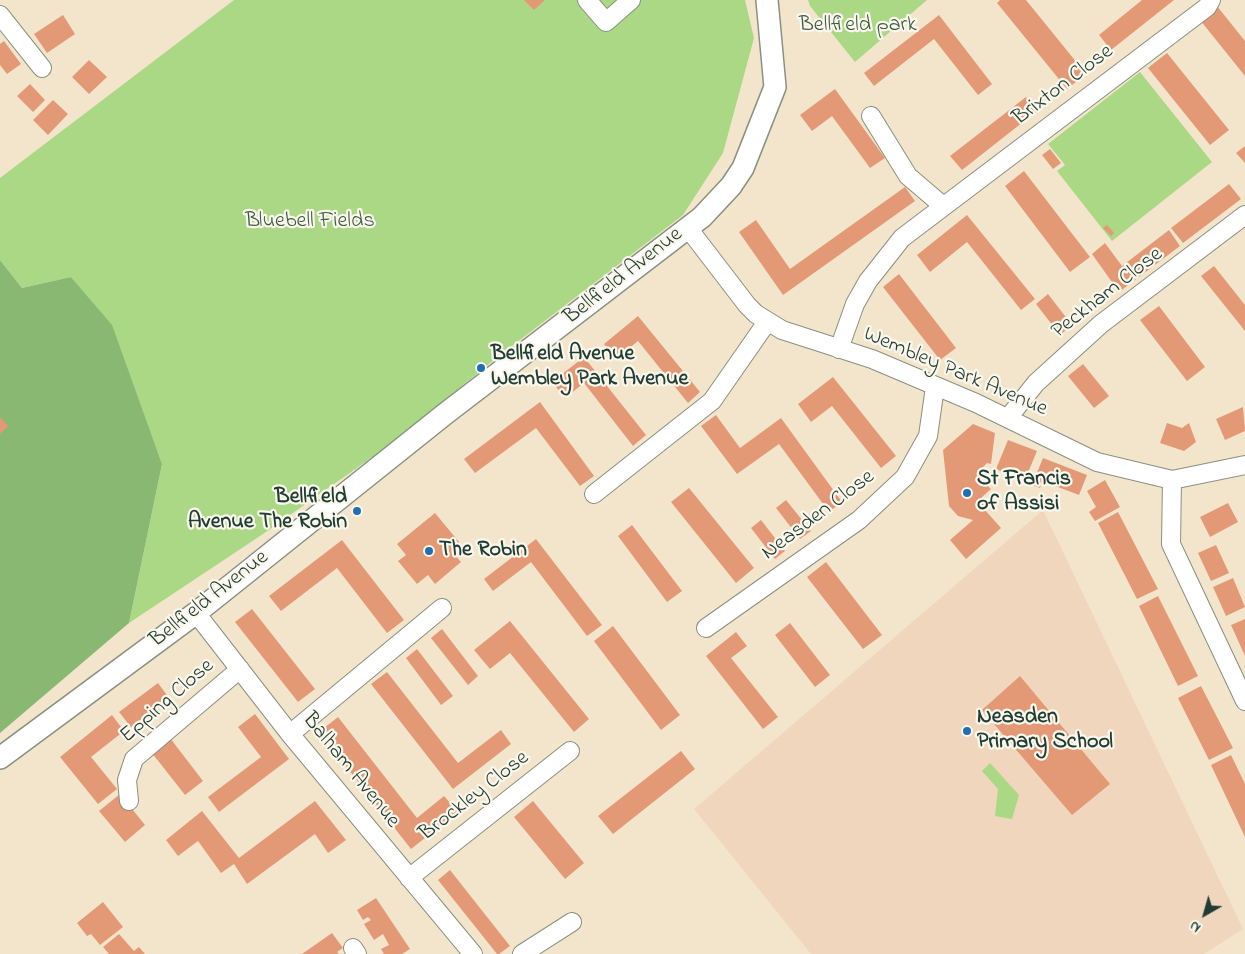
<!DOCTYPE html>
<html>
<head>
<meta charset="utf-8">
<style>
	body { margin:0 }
	#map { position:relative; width:1245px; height:954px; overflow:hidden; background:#f3e5cc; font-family:"Indie Flower",sans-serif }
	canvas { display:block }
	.north { position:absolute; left:1180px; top:889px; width:50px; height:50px; -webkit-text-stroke:4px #fbf7ec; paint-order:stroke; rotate:218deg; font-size:14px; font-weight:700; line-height:20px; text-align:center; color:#1f3d34 }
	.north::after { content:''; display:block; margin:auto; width:18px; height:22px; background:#1f3d34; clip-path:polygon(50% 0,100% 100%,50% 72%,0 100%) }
</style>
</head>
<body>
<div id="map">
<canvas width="1245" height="954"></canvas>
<div class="north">N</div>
</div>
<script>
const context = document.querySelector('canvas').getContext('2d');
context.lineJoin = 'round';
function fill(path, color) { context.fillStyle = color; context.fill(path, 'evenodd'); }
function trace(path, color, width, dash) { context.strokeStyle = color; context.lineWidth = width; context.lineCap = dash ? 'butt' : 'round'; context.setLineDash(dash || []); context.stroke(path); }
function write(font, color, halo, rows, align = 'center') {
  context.font = font + ' "Indie Flower",sans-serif'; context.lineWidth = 4.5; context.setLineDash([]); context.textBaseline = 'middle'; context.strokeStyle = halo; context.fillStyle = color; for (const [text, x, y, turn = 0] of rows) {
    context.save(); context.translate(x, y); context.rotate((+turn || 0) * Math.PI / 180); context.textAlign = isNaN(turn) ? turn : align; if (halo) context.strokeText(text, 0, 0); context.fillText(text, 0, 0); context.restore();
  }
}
fill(new Path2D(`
	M1043,510L1243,929L1204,954H811L694,809Z`), '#f0d6bc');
fill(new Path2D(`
	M234,0H745L754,38L723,153L683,215L495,359L388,446L263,534L129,623L162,464L111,325L71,277L22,288L0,260V178Z
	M808,0H927L855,62L810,6Z
	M1140,72L1212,162L1112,241L1057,171L1065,165L1048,144Z
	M990,763L1019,795L1012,819L995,816L998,789L982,771Z`), '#abd885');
fill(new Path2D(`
	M0,260L22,288L71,277L112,325L162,464L129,623L0,733Z`), '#88b872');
fill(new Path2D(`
	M524,0H545L534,10Z
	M1000,0H1026L1086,74L1067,89L997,3Z
	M1142,0H1174L1111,50L1099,35Z
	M1217,6L1245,41V76L1200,20Z
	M63,15L75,34L47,53L34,34Z
	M939,15L992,84L978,95L934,39L874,86L864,73Z
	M4,41L21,64L7,74L0,65V44Z
	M1167,53L1229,130L1210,145L1148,68Z
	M89,60L107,77L89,94L72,77Z
	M30,84L45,100L33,112L17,96Z
	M835,89L885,158L870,168L832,116L812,131L800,115Z
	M1026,97L1037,111L962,170L950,156Z
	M53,100L68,114L48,135L33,120Z
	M1245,146V163L1236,153Z
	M1050,149L1061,163L1053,169L1042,155Z
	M1024,171L1090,257L1070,272L1005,186Z
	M1229,184L1241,199L1183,243L1171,228Z
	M905,187L915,201L783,295L739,232L756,220L790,269Z
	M967,215L1035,299L1021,310L967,242L930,272L917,255Z
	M1107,225L1114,233L1111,236L1103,228Z
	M1169,230L1180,246L1119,292L1092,254L1105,243L1122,266Z
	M1214,266L1245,305V331L1201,276Z
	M899,274L956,348L940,360L883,287Z
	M1048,294L1072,325L1060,335L1036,304Z
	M1159,306L1205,367L1187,381L1140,320Z
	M638,316L700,392L688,403L638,341L616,359L604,344Z
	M584,357L646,435L633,446L584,383L565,398L552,382Z
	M1083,364L1109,396L1094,408L1068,376Z
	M833,377L896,456L881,468L832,406L811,422L798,404Z
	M540,402L594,476L580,486L536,428L475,473L464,459Z
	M1243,407L1245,431L1225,440L1216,419Z
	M716,415L740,448L781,418L842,502L829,512L779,444L737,474L701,426Z
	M0,417L8,426L0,434Z
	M1167,423L1182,428L1189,423L1196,442L1184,451L1160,443Z
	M973,424L995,433L991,464L987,463L976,474L991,489L982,497L985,510L1001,528L966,559L950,540L973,520L958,516L949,506L943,450Z
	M1008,440L1037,451L1027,475L1008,467L1006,473L996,469Z
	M1043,458L1087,475L1079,495L1042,481L1040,488L1032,485Z
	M1105,480L1120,507L1095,521L1089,512L1096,507L1087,491Z
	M689,488L754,568L736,583L671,502Z
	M786,500L811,531L800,539L776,508Z
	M1228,503L1238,522L1210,537L1200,517Z
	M1118,512L1158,589L1137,599L1098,523Z
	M435,513L464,548L455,555L461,562L435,584L428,575L417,584L398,561L406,555L397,544Z
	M761,520L785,551L775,559L751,528Z
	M632,525L682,591L667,602L618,536Z
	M536,539L602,625L587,636L531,562L493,591L484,579Z
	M342,540L404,620L387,633L337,568L281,611L269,596Z
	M1216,545L1229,573L1211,581L1198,553Z
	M826,562L882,635L863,649L807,577Z
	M1233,578L1245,607L1226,616L1213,587Z
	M1158,596L1198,676L1178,686L1139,606Z
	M252,609L315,689L298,702L235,622Z
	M1245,619V656L1231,625Z
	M510,621L589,719L574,732L510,653L490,669L474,650Z
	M790,623L830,675L815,687L775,635Z
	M613,626L680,715L661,730L594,641Z
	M442,629L478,676L468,685L431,638Z
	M736,632L747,646L731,658L778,717L763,729L706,656Z
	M417,649L453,696L441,705L406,658Z
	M387,672L458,763L501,730L511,744L453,789L371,684Z
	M1020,676L1110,784L1072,815L982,710Z
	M158,683L169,698L131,727L119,712Z
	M1201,686L1233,748L1209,760L1178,698Z
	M255,714L289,759L219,812L208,797L261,757L238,727Z
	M112,715L124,731L91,757L117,789L98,804L60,757Z
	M338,717L417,818L444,796L458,812L411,849L319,732Z
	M170,738L203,781L185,795L152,753Z
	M681,751L695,769L613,834L598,816Z
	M1231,755L1245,784V837L1211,765Z
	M120,794L145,825L125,842L99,811Z
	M315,801L346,840L328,853L315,834L247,884L234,864L221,873L198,841L178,856L166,840L202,811L239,858Z
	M533,801L584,863L565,879L514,817Z
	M450,870L510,946L499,954H497L438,880Z
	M376,898L410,949L402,954H384L381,949L389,945L383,934L374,940L364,924L371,920L368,917L363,920L357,910Z
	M103,902L123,927L100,945L91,934L87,936L77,923Z
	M332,933L343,948L337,952L339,954H302Z
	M119,934L134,951L139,947L145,954H109L103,947Z`), '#e39976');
const minor = new Path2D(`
	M587,0L606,22L631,0
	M0,15L42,68
	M871,116L908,176L942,205
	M688,228L747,305L756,314L782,330L872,359L976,403L1097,462L1172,480L1245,465
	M839,349L855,304L868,281L902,238L1207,7L1211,0
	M1008,418L1036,383L1101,324L1245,215
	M1172,480L1171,544L1245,701
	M594,494L712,401L767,322
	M196,613L290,734L473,954
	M706,628L859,520L905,477L928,436L935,387
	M290,734L442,608
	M129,801L127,780L134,759L240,669
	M409,878L570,751
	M353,948L357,954
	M522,954L572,922`);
const tertiary = new Path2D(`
	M0,758L196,613L445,414L702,217L731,186L743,168L775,87L767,0`);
trace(minor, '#899180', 20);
trace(tertiary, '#899180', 24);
trace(minor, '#fff', 18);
trace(tertiary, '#fff', 21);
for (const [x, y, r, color] of [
	[481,368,5,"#1f6fb2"],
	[967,493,5,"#1f6fb2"],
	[357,511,5,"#1f6fb2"],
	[429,551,5,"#1f6fb2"],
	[967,731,5,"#1f6fb2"]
]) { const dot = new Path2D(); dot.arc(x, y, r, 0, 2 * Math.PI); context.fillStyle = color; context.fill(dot); trace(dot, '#fbf7ec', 2); }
write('22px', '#3b5c44', '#fbf7ec', [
	["Bellfield park",858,26],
	["Bluebell Fields",310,222]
]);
write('22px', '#1f3d34', '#fbf7ec', [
	["Brixton Close",1064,86,-37],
	["Bellfield Avenue",624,277,-38],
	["Peckham Close",1108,294,-38],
	["Wembley Park Avenue",955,373,23],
	["Neasden Close",819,516,-37],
	["Bellfield Avenue",210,600,-38],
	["Epping Close",168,702,-41],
	["Balham Avenue",350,771,51],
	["Brockley Close",475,797,-38]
]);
write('bold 22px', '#1f3d34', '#fbf7ec', [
	["Bellfield Avenue",491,355],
	["Wembley Park Avenue",491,380],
	["St Francis",977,480],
	["of Assisi",977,505],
	["Bellfield",347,498,"right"],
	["Avenue The Robin",347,523,"right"],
	["The Robin",439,551],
	["Neasden",977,718],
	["Primary School",977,743]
], 'left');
</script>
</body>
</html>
